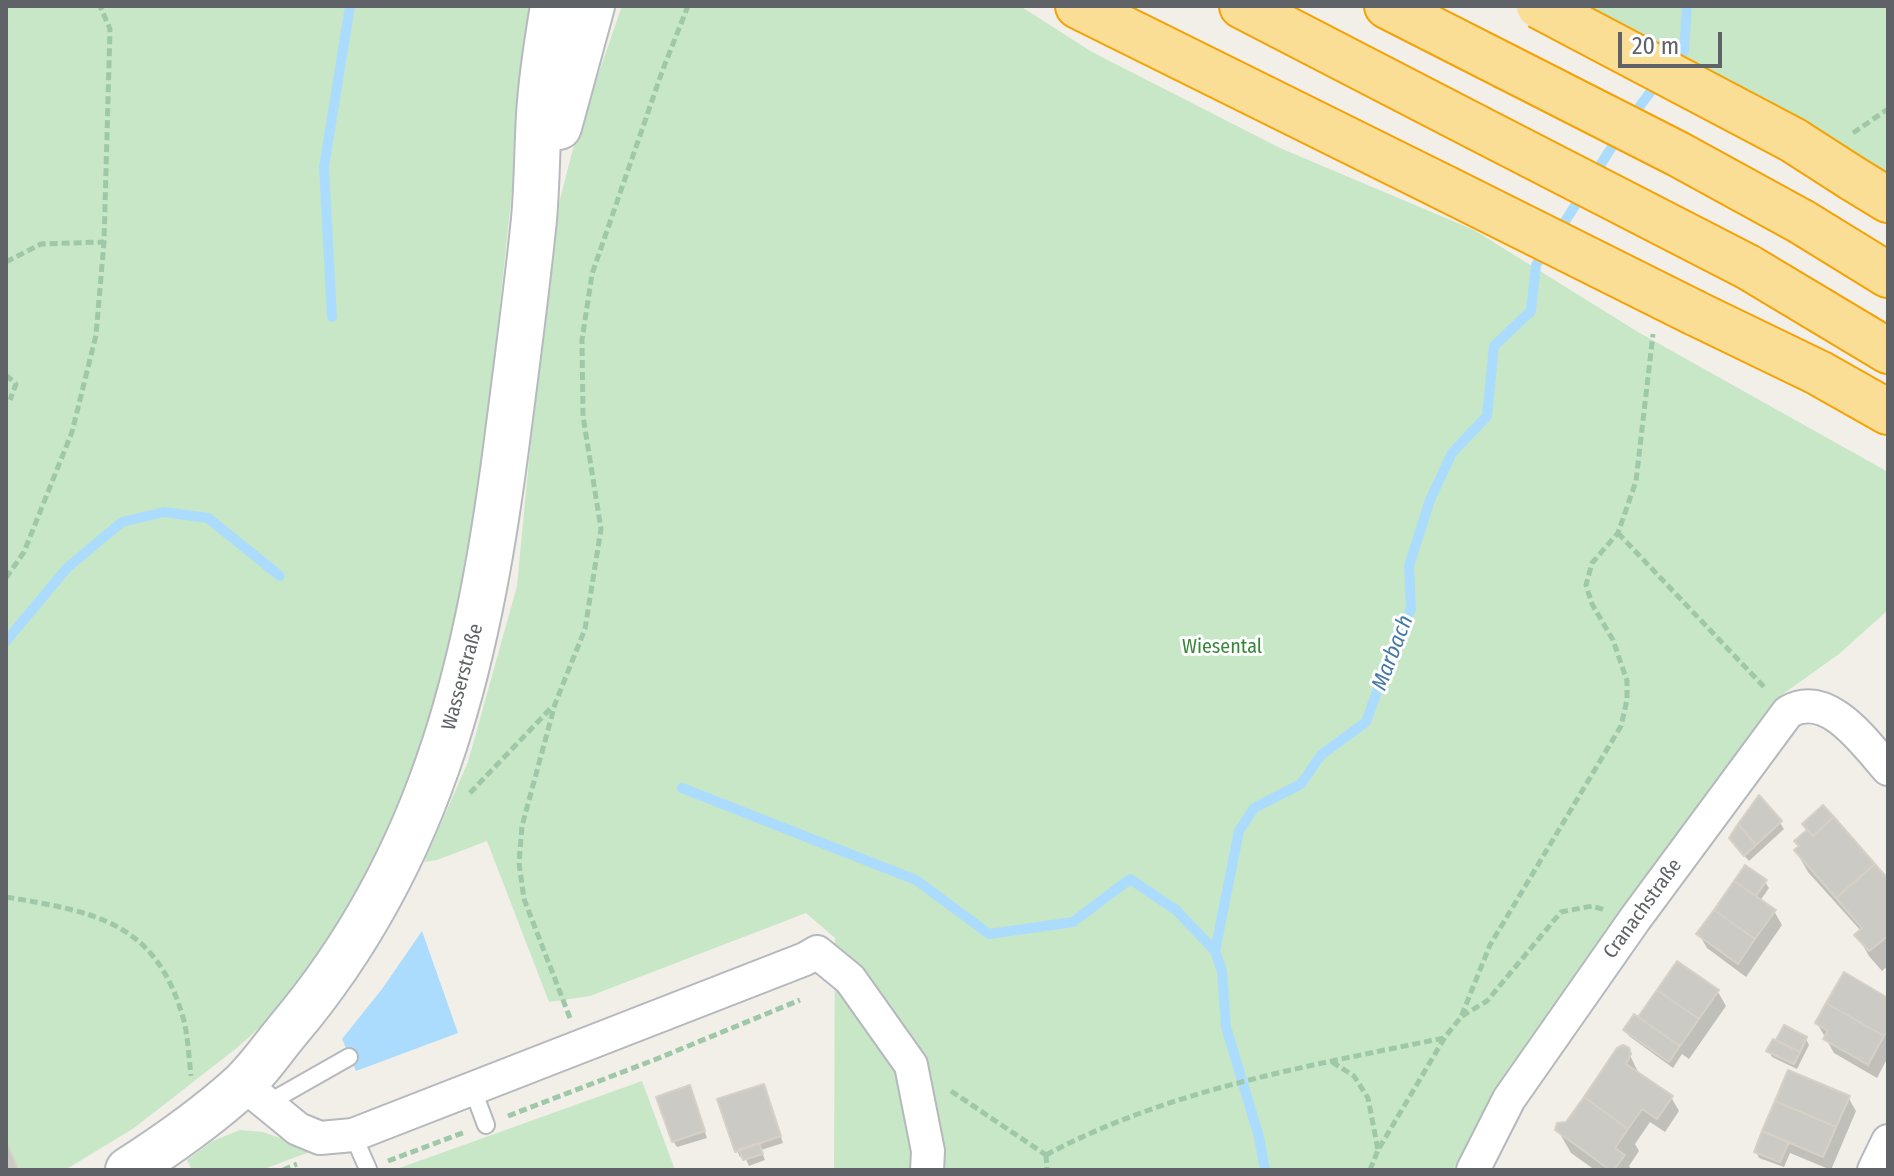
<!DOCTYPE html>
<html>
<head>
<meta charset="utf-8">
<style>
	body { margin:0 }
	#map { position:relative; width:1894px; height:1176px; overflow:hidden; background:#f1efe8; font-family:"Fira Sans Condensed",sans-serif }
	canvas { display:block }
	.frame { position:absolute; inset:0; border:8px solid #5f6368; pointer-events:none }
	.scale { position:absolute; left:1618px; top:32px; width:104px; height:36px; box-sizing:border-box; border:4px solid #5f6368; border-top:0; padding-left:10px; font-size:24px; line-height:28px; white-space:nowrap; color:#5f6368; -webkit-text-stroke:6px #fff; paint-order:stroke }
</style>
</head>
<body>
<div id="map">
<canvas width="1894" height="1176"></canvas>
<div class="frame"></div>
<div class="scale">20 m</div>
</div>
<script>
const context = document.querySelector('canvas').getContext('2d');
context.lineJoin = 'round';
function fill(path, color) { context.fillStyle = color; context.fill(path, 'evenodd'); }
function trace(path, color, width, dash) { context.strokeStyle = color; context.lineWidth = width; context.lineCap = dash ? 'butt' : 'round'; context.setLineDash(dash || []); context.stroke(path); }
function write(font, color, halo, rows, align = 'center') {
  context.font = font + ' "Fira Sans Condensed",sans-serif'; context.lineWidth = 6; context.setLineDash([]); context.textBaseline = 'middle'; context.strokeStyle = halo; context.fillStyle = color; for (const [text, x, y, turn = 0] of rows) {
    context.save(); context.translate(x, y); context.rotate((+turn || 0) * Math.PI / 180); context.textAlign = isNaN(turn) ? turn : align; if (halo) context.strokeText(text, 0, 0); context.fillText(text, 0, 0); context.restore();
  }
}
fill(new Path2D(`
	M6,6H538L512,190L483,466L454,635L403,805L361,886L308,971L277,1012L238,1047L134,1128L65,1170H18L6,1138Z
	M622,6H1020L1092,52L1280,148L1474,230L1638,332L1888,472V610L1839,654L1783,694L1674,841L1492,1100L1453,1170H834L835,938L806,913L590,996L549,1002L487,841L437,860L424,862L468,762L517,586L550,238L575,141Z
	M1581,6H1888V178Z
	M642,1081L675,1170H394Z
	M240,1130L263,1132L315,1150L261,1170H192L187,1160L213,1141Z`), '#c7e7c6');
fill(new Path2D(`
	M422,931L458,1033L356,1071L342,1039L382,989Z`), '#acdcfd');
fill(new Path2D(`
	M1780,823L1784,829L1749,861L1735,845Z
	M1804,824L1888,882V966L1882,971L1869,956L1857,935L1861,931L1808,872L1796,851L1808,831Z
	M1746,868L1765,882L1769,888L1760,901L1774,911L1782,925L1746,977L1707,948L1699,934Z
	M1718,992L1726,1006L1689,1059L1682,1054L1673,1068L1629,1036L1625,1030Z
	M1888,1000V1057L1877,1078L1834,1053L1817,1023Z
	M1784,1028L1806,1039L1809,1045L1797,1069L1772,1057L1769,1051Z
	M1627,1049L1638,1072L1671,1097L1679,1111L1665,1132L1650,1122L1635,1144L1639,1151L1629,1166L1631,1170H1595L1571,1153L1559,1132Z
	M766,1092L783,1143L761,1150L765,1160L749,1166L744,1155L740,1157L737,1151Z
	M692,1094L707,1138L677,1147L673,1141Z
	M1848,1097L1856,1111L1831,1170L1790,1153L1784,1167L1759,1158L1756,1151Z`), '#0003');
trace(new Path2D(`
	M1673,64L1684,51L1687,6
	M1631,118L1660,79
	M1594,175L1620,134
	M1558,232L1584,192
	M332,317L324,167L350,6
	M6,641L67,568L122,522L164,512L208,518L280,576
	M682,788L916,880L989,934L1073,922L1130,879L1176,910L1215,951
	M1265,1170L1259,1137L1226,1027L1222,971L1215,951L1239,831L1254,808L1301,784L1321,755L1366,722L1392,650L1411,609L1409,566L1430,500L1452,453L1487,416L1494,346L1531,311L1536,265L1547,249`), '#acdcfd', 10);
const building = new Path2D(`
	M1759,795L1782,821L1756,845L1738,824Z
	M1823,805L1834,817L1813,836L1802,824Z
	M1834,817L1875,864L1836,898L1794,850L1799,846L1794,841L1807,830L1813,836Z
	M1738,824L1756,845L1744,856L1729,838Z
	M1875,864L1888,879V936L1869,951L1854,935L1862,928L1836,898Z
	M1745,865L1767,880L1756,896L1734,881Z
	M1734,881L1776,910L1755,939L1714,910Z
	M1714,910L1755,939L1738,964L1696,934Z
	M1677,961L1719,990L1699,1019L1657,990Z
	M1844,972L1888,998V1030L1884,1036L1826,1003Z
	M1657,990L1699,1019L1680,1046L1638,1017Z
	M1826,1003L1884,1036L1868,1065L1823,1039L1828,1031L1815,1023Z
	M1634,1014L1680,1046L1669,1062L1623,1030Z
	M1784,1025L1807,1037L1800,1052L1776,1040Z
	M1773,1039L1800,1052L1794,1064L1766,1051Z
	M1623,1045L1629,1048L1631,1054L1626,1064L1673,1096L1657,1119L1642,1109L1628,1129L1584,1097L1617,1048Z
	M1788,1070L1850,1096L1836,1127L1775,1101Z
	M764,1084L781,1136L735,1152L717,1099Z
	M690,1085L705,1131L672,1142L656,1097Z
	M1584,1097L1628,1129L1615,1148L1625,1155L1614,1170H1610L1555,1130L1557,1123L1566,1122Z
	M1775,1101L1836,1127L1823,1157L1762,1131Z
	M1762,1131L1789,1142L1780,1162L1754,1152Z
	M6,1141L18,1170H6Z
	M759,1143L763,1154L743,1160L739,1149Z`);
fill(building, '#cccac5');
trace(building, '#d6d0c6', 2);
const lane = new Path2D(`
	M473,1090L486,1125
	M268,1103L349,1057
	M353,1135L368,1169`);
const street = new Path2D(`
	M243,1084L298,1129L320,1138L353,1135L805,959L817,952L850,979L911,1065L928,1151L927,1170
	M1473,1170L1509,1099L1635,919L1788,712C1828,689 1864,742 1888,769
	M1874,1170L1888,1141`);
const secondary = new Path2D(`
	M559,127L592,6
	M128,1170C167,1145 208,1116 242,1085C259,1069 273,1048 288,1030C438,853 481,649 509,425C518,356 527,288 534,219C537,185 537,150 539,115C541,79 547,42 553,6`);
const highway = new Path2D(`
	M1078,6L1445,188
	M1242,6L1476,127
	M1387,6L1505,66
	M1852,178L1888,200
	M1802,222L1888,275
	M1748,267L1888,351
	M1695,313L1819,373L1888,412`);
trace(lane, '#b5b8bc', 20);
trace(street, '#b5b8bc', 36);
trace(secondary, '#b6babf', 48);
trace(highway, '#f4a205', 48);
trace(new Path2D(`
	M1853,133L1888,109
	M6,262L41,244L104,242
	M6,375L16,384L10,400
	M1618,533L1766,689
	M6,578L24,552L72,432L96,335L104,242L110,29L100,6
	M470,793L552,707
	M6,897C96,912 157,922 184,1021C188,1038 189,1058 191,1076
	M1462,1016L1487,1001L1561,912L1592,906L1605,910
	M570,1018L524,899L519,863L522,826L555,704L585,629L601,529L583,416L582,340L592,274L663,69L688,6
	M1332,1062L1354,1076L1368,1098L1378,1150
	M951,1091L1046,1155
	M508,1116L659,1058L800,1000
	M1046,1155C1169,1089 1309,1066 1444,1038
	M1046,1155L1047,1170
	M388,1161L465,1132
	M283,1170L297,1164
	M1370,1170L1378,1150L1445,1037L1461,1017L1490,945L1621,726L1627,700V681L1613,640L1592,604L1586,585L1592,563L1618,533L1636,481L1653,334`), '#9fc8a9', 5, [8, 4]);
trace(lane, '#fff', 16);
trace(street, '#fff', 32);
trace(secondary, '#fff', 44);
trace(highway, '#fbde95', 44);
const highwayBridge = new Path2D(`
	M1539,6L1793,140L1852,178
	M1505,66L1678,154L1802,222
	M1476,127L1748,267
	M1445,188L1695,313`);
trace(highwayBridge, '#f4a205', 48, []);
trace(highwayBridge, '#fbde95', 44);
write('20px', '#388639', '#fff', [
	["Wiesental",1222,647]
]);
write('20px', '#5f6368', '#fff', [
	["Wasserstraße",463,677,-75],
	["Cranachstraße",1643,909,-54]
]);
write('italic 22px', '#4378a7', '#fff', [
	["Marbach",1393,653,-69]
]);
</script>
</body>
</html>
